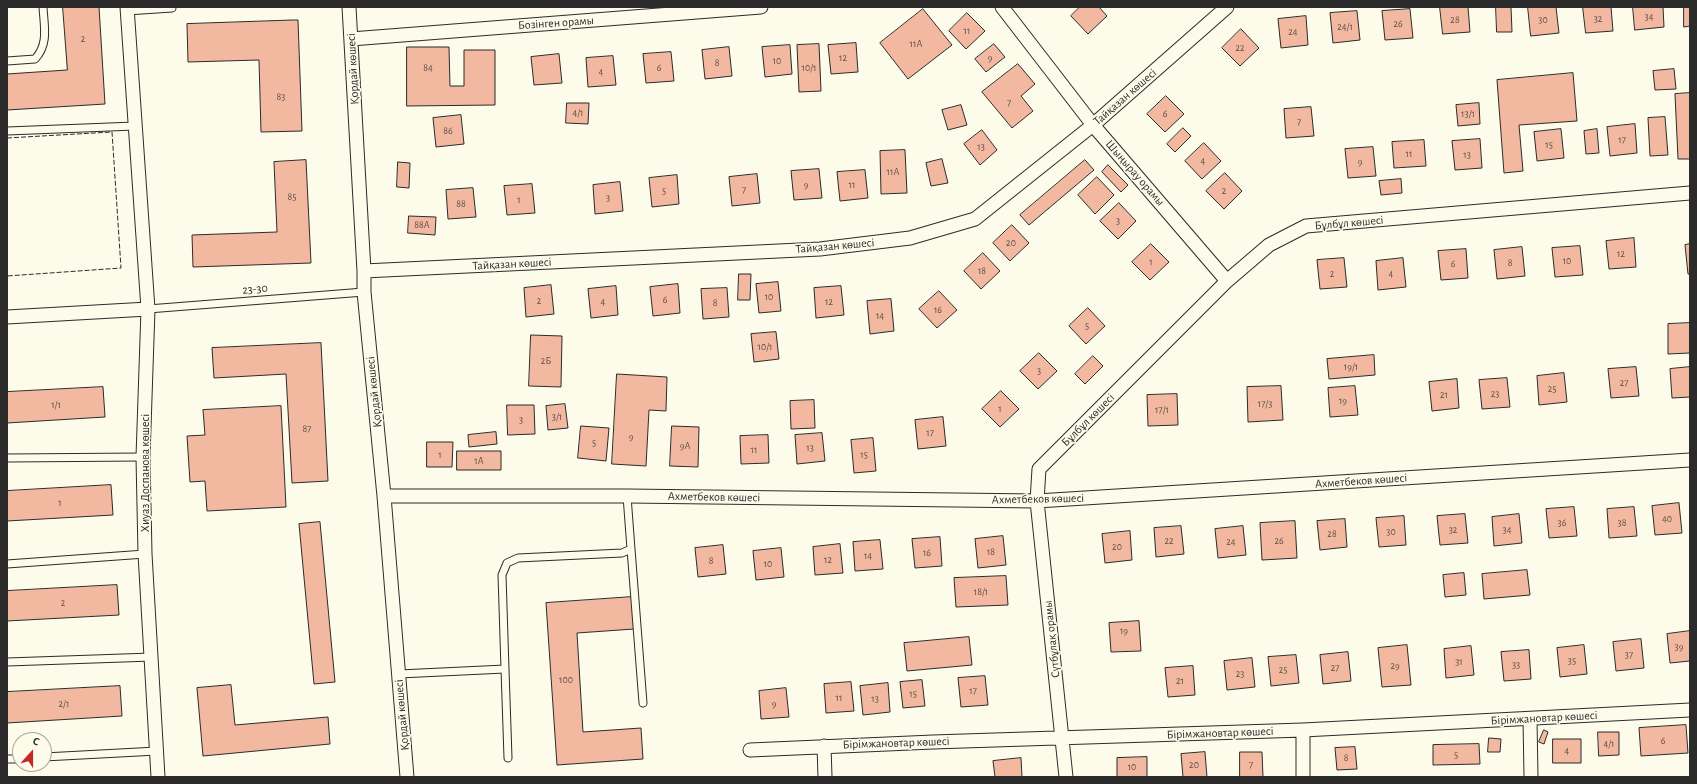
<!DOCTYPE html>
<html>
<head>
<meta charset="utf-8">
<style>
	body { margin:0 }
	#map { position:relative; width:1697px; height:784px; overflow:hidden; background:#fdfbea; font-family:"Alegreya Sans",sans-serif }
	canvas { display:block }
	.frame { position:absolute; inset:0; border:8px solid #2b2b2b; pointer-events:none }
	.north { position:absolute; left:12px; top:732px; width:40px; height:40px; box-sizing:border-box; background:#fdfbea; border:1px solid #a9a89e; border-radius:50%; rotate:21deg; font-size:11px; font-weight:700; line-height:16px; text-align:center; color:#2b2b2b }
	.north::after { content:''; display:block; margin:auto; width:14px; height:18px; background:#c62828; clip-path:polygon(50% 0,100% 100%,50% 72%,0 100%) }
</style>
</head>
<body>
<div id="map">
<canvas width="1697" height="784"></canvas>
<div class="frame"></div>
<div class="north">С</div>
</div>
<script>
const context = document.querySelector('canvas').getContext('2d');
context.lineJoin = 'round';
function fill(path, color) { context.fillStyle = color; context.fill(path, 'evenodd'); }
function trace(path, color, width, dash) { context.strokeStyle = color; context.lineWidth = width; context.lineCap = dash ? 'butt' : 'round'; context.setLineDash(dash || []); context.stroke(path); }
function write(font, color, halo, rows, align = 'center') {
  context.font = font + ' "Alegreya Sans",sans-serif'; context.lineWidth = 3; context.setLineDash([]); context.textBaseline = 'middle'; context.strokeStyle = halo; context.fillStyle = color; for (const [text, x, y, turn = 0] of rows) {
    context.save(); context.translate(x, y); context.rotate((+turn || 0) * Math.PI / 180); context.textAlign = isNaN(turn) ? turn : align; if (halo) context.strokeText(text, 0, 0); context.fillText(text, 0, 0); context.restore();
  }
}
const building = new Path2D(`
	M63,7H99L105,104L7,110V74L67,70Z
	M1080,7H1099L1107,16L1088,34L1071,16Z
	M1440,7H1468L1470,32L1443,34Z
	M1496,7H1511L1512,32H1497Z
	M1528,7H1556L1559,33L1531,36Z
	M1583,7H1611L1613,31L1586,33Z
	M1633,7H1663L1664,27L1635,30Z
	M1684,7H1690V26L1684,27Z
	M923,9L952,45L908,79L880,43Z
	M1410,9L1413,38L1385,40L1382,11Z
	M1357,11L1360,40L1333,43L1330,13Z
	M967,13L985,31L966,49L949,31Z
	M1306,16L1308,45L1281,48L1278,19Z
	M293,20H298L302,131L261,132L259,60L188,62L187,24Z
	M1241,29L1259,48L1240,66L1222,48Z
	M856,43L858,72L831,74L828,45Z
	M819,44L821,91L799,92L797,45Z
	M994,44L1005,57L986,72L975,59Z
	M790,45L792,74L765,77L762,47Z
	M407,47H449L450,86H464V50H495V105L407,106Z
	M729,47L732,76L705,79L702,50Z
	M671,52L674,81L646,83L643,54Z
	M559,54L562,83L534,85L531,57Z
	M613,56L616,85L588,87L586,58Z
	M1018,64L1035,84L1021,96L1033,111L1012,128L982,92Z
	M1674,69L1676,89L1655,90L1653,71Z
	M1573,73L1577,121L1519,125L1523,171L1504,173L1497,80Z
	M1690,93V159H1678L1675,94Z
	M1166,96L1184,114L1165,132L1147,114Z
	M567,103H589L588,124L566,123Z
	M1479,103L1480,124L1458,126L1456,105Z
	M961,105L967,125L948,130L942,110Z
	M1311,107L1314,136L1286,138L1284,109Z
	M461,115L464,144L436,147L433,118Z
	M1665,117L1668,155L1650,156L1648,118Z
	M1635,124L1637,153L1610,156L1607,127Z
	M1183,128L1191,136L1175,152L1167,144Z
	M1561,129L1564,158L1537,161L1534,132Z
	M1597,129L1599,153L1586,154L1584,131Z
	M982,130L997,150L980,165L964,144Z
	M1480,139L1482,168L1455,170L1452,141Z
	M1424,140L1426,166L1394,168L1392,142Z
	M1204,143L1221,161L1202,179L1185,161Z
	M1373,147L1376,176L1348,178L1345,149Z
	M905,150L907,193L881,194L880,151Z
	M942,159L948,183L931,186L926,163Z
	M306,160L311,263L193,267L192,235L277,232L274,162Z
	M1085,160L1094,170L1029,225L1020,215Z
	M398,162L410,163L409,188L397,187Z
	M1108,165L1128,185L1121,192L1102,172Z
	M819,169L822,198L794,200L791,171Z
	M865,170L868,198L840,201L837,172Z
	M1225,173L1242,191L1224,209L1206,191Z
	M757,174L760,203L732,206L729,177Z
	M677,175L679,204L652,207L649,178Z
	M1097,177L1114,195L1095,214L1078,195Z
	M1401,179L1402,193L1381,195L1379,181Z
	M620,182L623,211L595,214L593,185Z
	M532,184L535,213L507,215L504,186Z
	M473,188L476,217L448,219L446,190Z
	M1119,203L1136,221L1118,239L1100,221Z
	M409,216L436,217L435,235L408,233Z
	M1012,225L1029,243L1010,261L993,243Z
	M1634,238L1636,267L1609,269L1606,241Z
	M1151,244L1169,262L1150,280L1132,262Z
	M1690,244V274H1688L1685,245Z
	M1580,246L1583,275L1555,277L1552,248Z
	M1522,247L1525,276L1497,279L1494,250Z
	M1466,249L1468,278L1441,280L1438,251Z
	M983,253L1000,271L981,289L964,271Z
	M1344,258L1347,287L1320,289L1317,260Z
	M1403,258L1406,287L1378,290L1376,261Z
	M739,274H751L750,300H738Z
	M778,282L781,311L759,313L756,284Z
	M678,284L680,313L653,316L650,287Z
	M551,285L554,314L526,317L524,288Z
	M616,286L618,315L591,318L588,289Z
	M841,286L844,315L816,318L814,288Z
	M727,288L729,317L703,319L701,289Z
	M939,291L957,310L937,328L919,309Z
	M891,299L894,331L870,334L867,301Z
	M1088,308L1105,326L1086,344L1069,326Z
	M1690,323V353L1668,354V324Z
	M776,332L779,359L754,362L751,334Z
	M531,335L562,336L561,387L529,386Z
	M321,343L328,481L292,483L286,374L214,378L212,348Z
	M1039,353L1057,371L1038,389L1020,371Z
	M1374,355L1375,375L1329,379L1327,359Z
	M1093,356L1103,366L1085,384L1075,374Z
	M1636,367L1639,396L1611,398L1608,369Z
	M1690,367V397L1672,398L1670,369Z
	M1564,373L1567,402L1539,405L1537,376Z
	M617,374L667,377L666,411L649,410L646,466L612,464Z
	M1507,378L1510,407L1482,409L1479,380Z
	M1457,379L1459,408L1432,411L1429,382Z
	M1281,386L1283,420L1248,422L1247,387Z
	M1355,386L1358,415L1330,417L1328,388Z
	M103,387L105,417L7,423V392Z
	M1001,391L1019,409L1000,427L982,409Z
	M1177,394L1178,425L1148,426L1147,395Z
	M814,400L815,428L791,429L790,401Z
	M565,404L568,428L548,430L546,406Z
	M507,405H534L535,434L508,435Z
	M281,406L286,507L207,511L205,481L190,482L187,436L205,435L203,410Z
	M943,417L946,446L918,449L915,420Z
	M581,426L609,428L606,461L578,458Z
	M672,426L699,427L698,467L670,466Z
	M496,432L497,444L469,447L468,435Z
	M822,433L825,461L797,464L795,435Z
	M768,435L769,463L741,464L740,436Z
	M873,438L876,471L854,473L851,440Z
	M427,442H453L452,467H427Z
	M457,451H501V470H457Z
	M111,485L113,515L7,521V491Z
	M1679,503L1682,533L1655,535L1652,506Z
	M1574,507L1577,536L1549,538L1546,509Z
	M1634,507L1637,536L1609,538L1607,509Z
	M1465,514L1468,543L1440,545L1437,516Z
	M1519,514L1522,543L1494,546L1492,517Z
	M1404,516L1406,545L1379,547L1376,518Z
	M1345,519L1347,547L1320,550L1317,521Z
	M1295,521L1297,558L1262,560L1260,523Z
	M320,522L335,682L314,684L299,524Z
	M1181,526L1184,554L1156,557L1154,528Z
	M1243,526L1246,555L1218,558L1215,529Z
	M1130,531L1132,560L1105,563L1102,534Z
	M1003,536L1006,565L978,568L975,539Z
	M940,537L942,566L915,568L912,539Z
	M880,540L883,569L855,571L853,542Z
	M840,544L843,573L815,575L813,547Z
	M723,545L726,574L698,577L695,548Z
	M781,548L784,577L756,580L753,551Z
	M1527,570L1530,595L1484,599L1482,574Z
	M1464,573L1466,595L1445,597L1443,575Z
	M1006,576L1008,605L956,607L954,578Z
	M117,585L119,615L7,621V591Z
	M632,597L634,629L577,633L583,732L641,728L643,759L557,765L546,603Z
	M1139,621L1141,651L1111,652L1109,623Z
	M1690,631V661L1670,663L1667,634Z
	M969,637L972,665L907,671L904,643Z
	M1641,639L1644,668L1616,671L1613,642Z
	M1407,645L1411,685L1382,687L1378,648Z
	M1584,645L1587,674L1560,677L1557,648Z
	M1471,646L1474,675L1446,678L1444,649Z
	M1529,650L1531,679L1504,681L1501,652Z
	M1348,652L1351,681L1323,684L1320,655Z
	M1296,655L1299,683L1271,686L1268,657Z
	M1252,658L1255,687L1227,690L1224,661Z
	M1193,666L1195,695L1168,697L1165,668Z
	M985,676L988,705L961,707L958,678Z
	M922,680L925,706L903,708L900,682Z
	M851,682L854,711L826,713L824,684Z
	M888,683L890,712L863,715L860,686Z
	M231,685L235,725L328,717L330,744L203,756L197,688Z
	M120,686L122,716L7,723V692Z
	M786,688L789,717L761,719L759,691Z
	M1686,725L1688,753L1641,756L1639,728Z
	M1544,730L1548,732L1544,744L1539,742Z
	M1598,732H1619V755L1599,756Z
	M1489,738L1501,739L1500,752H1488Z
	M1553,739H1581V763H1553Z
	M1479,744L1480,764L1433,765V745Z
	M1355,747L1357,769L1337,770L1335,748Z
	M1205,752L1207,777H1183L1181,754Z
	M1240,752H1262L1263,777H1240Z
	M1147,757V777H1117V758Z
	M1021,758L1022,777H995L993,761Z`);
fill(building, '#f2b8a0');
trace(building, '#2b2b2b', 1);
const lane = new Path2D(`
	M127,11L172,8
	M7,61L35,59C49,44 44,26 43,7
	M7,131L135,126
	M148,309L364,292
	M7,458L143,457
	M631,549L643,703
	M7,564L145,554
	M7,662L152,657
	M505,669L502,575L507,563L518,558L622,553L631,549L627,496
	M399,674L505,669L508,758
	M44,757L157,751
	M7,759H20`);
const street = new Path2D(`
	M127,7L148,309L143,457L145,554L158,777
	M349,7L364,271V292L384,496L407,777
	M1002,7L1093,125L1227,281
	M351,39L761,7
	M364,271L820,249L910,238L975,219L1093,125L1227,7
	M7,317L148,309
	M384,496H627L1037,501L1690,460
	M1530,719L1531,777
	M1303,730V777
	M824,746L825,777
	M750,750L933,742L1303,730L1690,710
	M1066,777L1037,501L1039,469L1227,281L1269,245L1306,226L1690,193`);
trace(lane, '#2b2b2b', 9);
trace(street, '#2b2b2b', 15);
trace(lane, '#fdfbea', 7);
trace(street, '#fdfbea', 13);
trace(new Path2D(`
	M7,138L112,132L121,268L7,276`), '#2b2b2b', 1, [5, 2]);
write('10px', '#5d4e48', null, [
	["34",1649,17],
	["32",1598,19],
	["28",1455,20],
	["30",1543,20],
	["26",1398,24],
	["24/1",1345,27],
	["11",967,31],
	["24",1293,32],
	["2",83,39],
	["11А",916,44],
	["22",1240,48],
	["12",843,58],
	["9",990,58],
	["10",777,61],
	["8",717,63],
	["84",428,68],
	["6",659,68],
	["10/1",809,68],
	["4",601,72],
	["83",281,97],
	["7",1009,103],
	["4/1",578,113],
	["6",1165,114],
	["13/1",1468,114],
	["7",1299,122],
	["86",448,131],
	["17",1622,140],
	["15",1549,145],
	["13",981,147],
	["11",1409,154],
	["13",1467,155],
	["4",1203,161],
	["9",1360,162],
	["11А",893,172],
	["9",806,185],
	["11",852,185],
	["7",744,190],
	["5",664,191],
	["2",1224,191],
	["85",292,197],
	["3",608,198],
	["1",519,200],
	["88",461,204],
	["3",1118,221],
	["88А",422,225],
	["20",1011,243],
	["12",1621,254],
	["10",1567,261],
	["1",1151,262],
	["8",1510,263],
	["6",1453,264],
	["18",982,271],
	["2",1332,274],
	["4",1391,274],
	["10",769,297],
	["6",665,300],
	["2",539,301],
	["4",603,302],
	["12",829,302],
	["8",715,303],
	["16",938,310],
	["14",880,316],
	["5",1087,326],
	["10/1",765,347],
	["2Б",546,361],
	["19/1",1351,367],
	["3",1039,371],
	["27",1624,383],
	["25",1552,389],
	["23",1495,394],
	["21",1444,395],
	["19",1343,401],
	["17/3",1265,404],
	["1/1",56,405],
	["1",1000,409],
	["17/1",1162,410],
	["3/1",557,417],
	["3",521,420],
	["87",307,429],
	["17",930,433],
	["9",631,437],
	["5",594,443],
	["9А",685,446],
	["13",810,448],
	["11",754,450],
	["1",440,455],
	["15",864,455],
	["1А",479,461],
	["1",60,503],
	["40",1667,519],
	["36",1562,523],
	["38",1622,523],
	["32",1453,530],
	["34",1507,530],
	["30",1391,532],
	["28",1332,534],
	["22",1169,541],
	["26",1279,541],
	["24",1231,542],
	["20",1117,547],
	["18",991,552],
	["16",927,553],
	["14",868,556],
	["12",828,560],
	["8",711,561],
	["10",768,564],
	["18/1",981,592],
	["2",63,603],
	["19",1124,631],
	["39",1679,647],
	["37",1629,655],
	["35",1572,661],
	["31",1459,662],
	["33",1516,665],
	["29",1395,666],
	["27",1335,668],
	["25",1283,670],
	["23",1240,674],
	["100",566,680],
	["21",1180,681],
	["17",973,691],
	["15",913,694],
	["11",839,698],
	["13",875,699],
	["2/1",64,704],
	["9",774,704],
	["6",1663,741],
	["4/1",1609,744],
	["4",1567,751],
	["5",1456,755],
	["8",1346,758],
	["20",1194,765],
	["7",1251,765],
	["10",1132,767]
]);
write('12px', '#2b2b2b', '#fdfbea', [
	["Бозінген орамы",556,23,-4],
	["Қордай көшесі",353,69,-93],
	["Тайқазан көшесі",1125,97,-41],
	["Шыңырау орамы",1135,173,49],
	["Бұлбұл көшесі",1349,223,-5],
	["Тайқазан көшесі",835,246,-5],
	["Тайқазан көшесі",512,264,-3],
	["23-30",255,289,-5],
	["Қордай көшесі",374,392,-96],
	["Бұлбұл көшесі",1088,420,-45],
	["Хиуаз Доспанова көшесі",145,473,-90],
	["Ахметбеков көшесі",1361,481,-4],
	["Ахметбеков көшесі",714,497,1],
	["Ахметбеков көшесі",1038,499,-1],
	["Cүтбұлақ орамы",1052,639,-96],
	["Қордай көшесі",402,715,-95],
	["Бірімжановтар көшесі",1544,718,-3],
	["Бірімжановтар көшесі",1220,733,-2],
	["Бірімжановтар көшесі",896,743,-2]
]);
</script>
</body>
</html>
